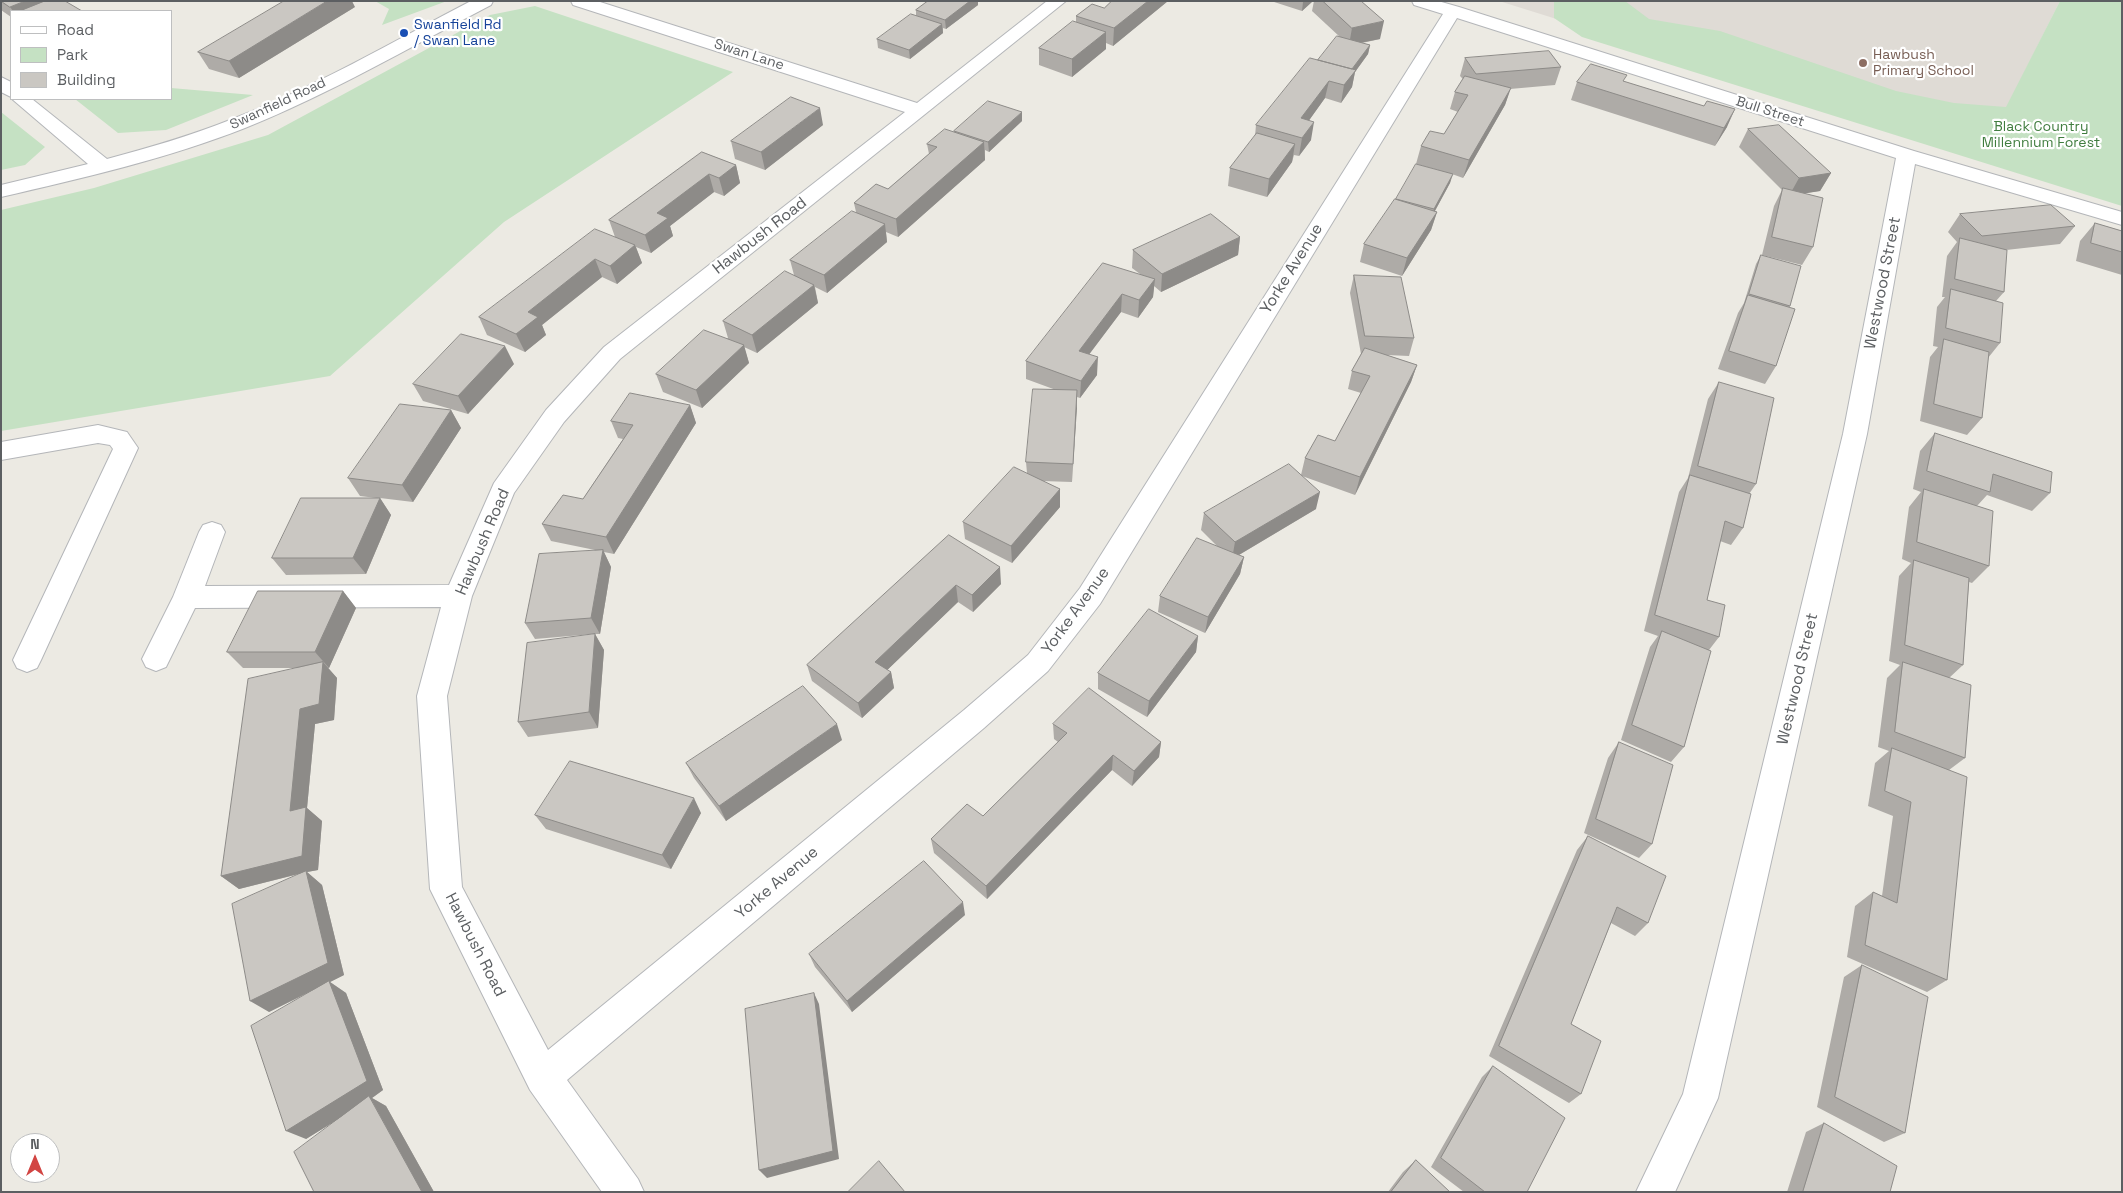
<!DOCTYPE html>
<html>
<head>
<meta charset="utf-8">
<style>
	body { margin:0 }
	#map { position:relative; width:2123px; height:1193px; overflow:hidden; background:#eceae3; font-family:"Space Grotesk",sans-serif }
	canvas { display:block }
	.frame { position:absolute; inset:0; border:2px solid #5c5f62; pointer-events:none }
	.legend { position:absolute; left:10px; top:10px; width:162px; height:90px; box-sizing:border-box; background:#fff; border:1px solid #bebfc0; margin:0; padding:6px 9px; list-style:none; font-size:15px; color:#5c5f62 }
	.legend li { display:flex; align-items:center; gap:10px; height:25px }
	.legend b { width:25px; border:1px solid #bebfc0 }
	.north { position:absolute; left:10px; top:1133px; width:50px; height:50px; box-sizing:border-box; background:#fff; border:1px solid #bebfc0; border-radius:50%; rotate:0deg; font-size:14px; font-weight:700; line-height:20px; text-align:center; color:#5c5f62 }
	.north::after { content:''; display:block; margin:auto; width:18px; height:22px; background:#d24543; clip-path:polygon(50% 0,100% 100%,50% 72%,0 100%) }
</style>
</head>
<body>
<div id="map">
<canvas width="2123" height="1193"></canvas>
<div class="frame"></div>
<ul class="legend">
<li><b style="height:6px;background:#fff"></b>Road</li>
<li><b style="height:14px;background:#c5e1c3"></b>Park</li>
<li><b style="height:14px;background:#cac7c2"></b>Building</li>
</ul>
<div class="north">N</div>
</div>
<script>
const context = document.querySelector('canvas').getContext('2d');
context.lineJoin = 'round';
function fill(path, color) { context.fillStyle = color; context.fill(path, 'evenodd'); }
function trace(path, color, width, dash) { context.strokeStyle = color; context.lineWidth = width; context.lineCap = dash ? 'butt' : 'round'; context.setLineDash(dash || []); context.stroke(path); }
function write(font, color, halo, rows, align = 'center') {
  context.font = font + ' "Space Grotesk",sans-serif'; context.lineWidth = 4.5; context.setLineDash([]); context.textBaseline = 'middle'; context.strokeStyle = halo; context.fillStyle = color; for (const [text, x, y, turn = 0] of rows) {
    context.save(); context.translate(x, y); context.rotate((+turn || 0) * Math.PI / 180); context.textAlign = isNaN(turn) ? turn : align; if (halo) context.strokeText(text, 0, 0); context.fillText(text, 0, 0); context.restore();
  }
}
fill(new Path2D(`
	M1499,1H2060L1984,153Z`), '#dfdbd5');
fill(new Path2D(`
	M375,1H447L382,25L389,9Z
	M1554,1H1625L1649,19L1720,31L1896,91L1954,103L2006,107L2060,1H2122V206L1582,37L1554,18Z
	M535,6L733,72L504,222L330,376L1,431V210L94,188L268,135L490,15Z
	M171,88L253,95L166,130L118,133L75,99H171Z
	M1,112L45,147L25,165L1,170Z`), '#c5e1c3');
const minor = new Path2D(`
	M471,1H493L491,5C410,47 330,94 245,128C166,159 83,178 1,197V185L88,164L12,99H32L107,159C148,148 190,136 230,120C314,88 392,42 471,1Z
	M571,1H597L917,103L1047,1H1066L620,359L564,422L514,493L472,596L447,696L462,887L548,1050L964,710L1028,655L1080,588L1443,14L1414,5L1412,1H1438L1459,7L1914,151L2122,212V225L1915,164L1867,434L1718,1098L1675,1192H1636L1683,1094L1843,434L1896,158L1457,18L1100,604L1048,671L984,728L567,1080L638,1179L644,1192H602L530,1090L430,889L417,696L441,607L195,608L166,667L156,671L146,667L142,659L173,597L199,532L203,525L212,522L221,525L225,532L205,586L449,585L494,483L546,410L604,347L905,112L573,5Z
	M1,77L11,82V97L1,92Z
	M98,425L127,432L138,448L41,660L37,668L27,672L17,668L13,660L113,449L110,445L98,443L1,460V442Z`);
trace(minor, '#b4b6b9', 2);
fill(minor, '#fff');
fill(new Path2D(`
	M1,1L82,11H11V17L1,10Z
	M928,1H978V5L946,29L943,28V33L910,59L878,48L877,39L916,16V10Z
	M1112,1H1168L1113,46L1106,43V49L1072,77L1039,65V48L1076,22V16L1104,8Z
	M1271,1H1313L1302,11Z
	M1314,1H1361L1380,39L1362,43L1370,45L1368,54L1355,72L1352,87L1341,103L1325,98L1309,120L1311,140L1299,156L1294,155L1292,162L1267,197L1228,186L1230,168L1255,136L1256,125L1340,37L1312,11Z
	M355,7L239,78L209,69L198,52Z
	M1465,58L1561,67L1555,85L1510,89L1505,105L1463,178L1452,174L1450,183L1435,211L1437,212L1431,230L1402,276L1360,262L1364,244L1396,199L1438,170L1416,164L1421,146L1444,134L1458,112L1450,109L1455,92L1463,79L1460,76Z
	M1577,82H1624L1727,127L1715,146L1571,100Z
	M1022,121L989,152L985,150V160L898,237L886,232L887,242L827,293L815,287L818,303L757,353L744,347L749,363L702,408L663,392L656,374L728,338L723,321L794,275L790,260L856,212L854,203L888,189L929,154L927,144L954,132V131Z
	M823,125L765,170L735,159L731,141Z
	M1748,129L1831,173L1820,191L1805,193L1813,247L1802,265L1762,255L1774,206L1782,190L1739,147Z
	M702,152L736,165L740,183L724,196L714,192L670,226L673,236L651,253L636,247L642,263L617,284L602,277L542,325L546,335L525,352L487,335L479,317L615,237L609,220Z
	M1960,214L2075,226L2060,244L2006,250L2004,292L1996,301L2000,343L1988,358L1982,418L1967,435L1920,421L1930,357L1938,347L1933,346L1937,307L1945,297H1942L1947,256L1957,242L1948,232Z
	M2095,223L2122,231V275L2076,261L2080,241Z
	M1240,237L1238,255L1161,292L1154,286L1153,297L1138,318L1121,312L1089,354L1097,375L1080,398L1077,397L1072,482L1042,481L1060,489V507L1012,563L965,539L963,522L1027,473L1026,462L1056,390L1026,379V361L1140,274L1132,268L1133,250Z
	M1761,255L1790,306L1776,366L1765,384L1718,369L1738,313L1744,303L1756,264Z
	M1354,275L1414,338L1409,356L1387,355L1417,365L1411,382L1355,495L1302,476L1316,509L1239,555L1244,557L1240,574L1205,633L1158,612L1160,596L1218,547L1201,530L1204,513L1301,475L1305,458L1335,441L1361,393L1348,389L1352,371L1361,354L1350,293Z
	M514,364L468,414L423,401L413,384Z
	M1719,382L1756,484L1749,494L1743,528L1731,545L1720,541L1707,600L1719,637L1709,650L1684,747L1671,762L1621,740L1650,647L1658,636L1644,631L1679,492L1688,478L1708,399Z
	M690,405L696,423L614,554L604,552L611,567L600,634H595L604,650L598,728L528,737L518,722L593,634L535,639L525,623L595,550L551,541L542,524L583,499L623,439L618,438L611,421Z
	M451,410L461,428L413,502L380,498L391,515L366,574L286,575L272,558L376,498L360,496L348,478Z
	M1935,433L2050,493L2032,511L1987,495L1977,506L1989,566L1972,583L1969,582L1963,665L1949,678L1965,758L1949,770L1947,980L1927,992L1847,957L1855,906L1873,892L1882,896L1893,816L1868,806L1875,763L1889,751L1878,747L1887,678L1900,665L1889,661L1899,576L1911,563L1902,559L1909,507L1921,492L1913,489L1920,451Z
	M949,535L1001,584L973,612L958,602L887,670L891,672L894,688L862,718L812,681L807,665Z
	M343,591L356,608L329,668H328L337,678L334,720L315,724L307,808L322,821L318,870L307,872L322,885L344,975L330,982L346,993L383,1090L372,1098L386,1106L434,1192H314L340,1118L306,1139L312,991L269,1012L299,874L239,889L221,876L298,668H243L227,652Z
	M1198,636L1196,652L1147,717L1098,689V673Z
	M1053,724L1161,742L1159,757L1132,786L1112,770L987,899L934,853L931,839L983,816L1058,742L1054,739Z
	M842,740L726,821L694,778L686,763Z
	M1619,742L1652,844L1639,858L1584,833L1608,758Z
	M701,813L671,869L546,829L535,815Z
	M1588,836L1648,923L1635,936L1611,923L1571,1024L1581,1094L1569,1103L1489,1056L1577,850Z
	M965,915L852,1012L815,967L809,954Z
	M1862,965L1905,1133L1884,1142L1817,1107L1844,977Z
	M1493,1066L1527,1192H1464L1431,1167L1482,1077Z
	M1824,1123L1890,1192H1787L1806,1132Z
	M1416,1160L1450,1192H1388L1403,1172Z`), '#aeaba7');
fill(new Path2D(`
	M25,1H52L56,11H13L10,7Z
	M327,1H352L355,7L239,78L229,61Z
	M970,1H978V5L946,29L945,20Z
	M1148,1H1168L1113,46L1114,28Z
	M1304,1H1313L1302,11L1303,2Z
	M1384,21L1380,39L1349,45L1352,28Z
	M942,24L943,33L910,59L909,50Z
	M1106,32V49L1072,77V59Z
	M1370,45L1368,54L1355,72L1352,87L1341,103L1344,85L1350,72Z
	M1329,81L1325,98L1298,136L1301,118Z
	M1511,88L1505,105L1463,178L1469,160Z
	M820,108L823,125L765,170L761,152Z
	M1735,109L1727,127L1715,146L1724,128Z
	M1022,112V121L989,152L988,142Z
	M1314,122L1311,140L1299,156L1302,138Z
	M984,142L985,160L898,237L896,219Z
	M1295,144L1292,162L1267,197L1269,179Z
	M736,165L740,183L724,196L719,178Z
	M1831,173L1820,191L1789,196L1799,178Z
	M709,174L714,192L670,226L673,236L651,253L645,235L657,213Z
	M1453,174L1450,183L1431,218L1434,209Z
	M1437,212L1431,230L1402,276L1407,258Z
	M885,224L887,242L827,293L824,275Z
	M1240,237L1238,255L1161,292L1162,274Z
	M635,245L642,263L617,284L610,266Z
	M595,259L602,277L542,325L546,335L525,352L516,334L528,312Z
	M1155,279L1153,297L1138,318L1139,300Z
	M814,285L818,303L757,353L752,335Z
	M1122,294L1121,312L1079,368V351Z
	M744,345L749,363L702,408L696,390Z
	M505,346L514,364L468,414L458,396Z
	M1098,357L1097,375L1080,398L1081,381Z
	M1417,365L1411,382L1355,495L1360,477Z
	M1077,390V408L1072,482L1073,464Z
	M690,405L696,423L614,554L606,537Z
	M451,410L461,428L413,502L402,485Z
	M1060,489V507L1012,563L1011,546Z
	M1320,492L1316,509L1232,559L1235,542Z
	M380,498L391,515L366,574L353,558Z
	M603,550L611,567L600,634L591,618Z
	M1244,557L1240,574L1205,633L1208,617Z
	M1000,567L1001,584L973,612L972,595Z
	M956,585L958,602L879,678L875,662Z
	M343,591L356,608L329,668L315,652Z
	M595,634L604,650L598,728L589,712Z
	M1198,636L1196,652L1147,717L1149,701Z
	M323,662L337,678L334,720L315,724L307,808L322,821L318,870L307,872L322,885L344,975L330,982L346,993L383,1090L372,1098L386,1106L434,1192H422L371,1099L306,1139L286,1131L329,982L269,1012L250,1001L306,872L239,889L221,876Z
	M891,672L894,688L862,718L858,703Z
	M837,724L842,740L726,821L719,806Z
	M1161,742L1159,757L1132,786L1134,771Z
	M1113,755L1112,770L987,899L986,886Z
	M694,798L701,813L671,869L662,855Z
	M963,902L965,915L852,1012L847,1001Z
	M814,993L819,1004L839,1159L767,1178L759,1170Z`), '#8d8b88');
const building = new Path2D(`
	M1,1H25L10,7Z
	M45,1H65L82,11H20Z
	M284,1H327L229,61L198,52Z
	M928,1H970L945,20L916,10Z
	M1112,1H1148L1114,28L1076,16L1092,4L1104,8Z
	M1323,1H1361L1384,21L1352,28Z
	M911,14L942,24L909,50L877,39Z
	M1073,21L1106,32L1072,59L1039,48Z
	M1337,36L1370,45L1352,69L1318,60Z
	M1549,51L1561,67L1476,74L1465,58Z
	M1310,58L1356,70L1344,85L1329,81L1301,118L1314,122L1302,138L1256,125Z
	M1591,64L1627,75L1623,81L1704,106L1707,101L1735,109L1724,128L1577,82Z
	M1465,76L1511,88L1469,160L1421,146L1430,131L1444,134L1468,95L1455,92Z
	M791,97L820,108L761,152L731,141Z
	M988,101L1022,112L988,142L954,131Z
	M1779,125L1831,173L1799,178L1748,129Z
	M945,129L984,142L896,219L854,203L876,184L888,189L937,147L927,144Z
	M1257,133L1295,144L1269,179L1230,168Z
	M702,152L736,165L719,178L709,174L657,213L668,218L645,235L609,220Z
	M1416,164L1453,174L1434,209L1396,199Z
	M1783,188L1823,198L1813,247L1772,237Z
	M1395,199L1437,212L1407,258L1364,244Z
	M2051,205L2075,226L1982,236L1960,214Z
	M852,211L885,224L824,275L790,260Z
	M1211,214L1240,237L1162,274L1133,250Z
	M2095,223L2122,231V252L2091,243Z
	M595,229L635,245L610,266L595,259L528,312L538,317L516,334L479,317Z
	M1960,238L2007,250L2004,292L1955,279Z
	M1761,255L1801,266L1790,306L1749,294Z
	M1103,263L1155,279L1139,300L1122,294L1079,351L1098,357L1081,381L1026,361Z
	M785,271L814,285L752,335L723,321Z
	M1354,275L1401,277L1414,338L1365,336Z
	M1951,289L2003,303L2000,343L1946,328Z
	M1748,295L1795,309L1776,366L1729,351Z
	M704,330L744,345L696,390L656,374Z
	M461,334L505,346L458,396L413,384Z
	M1944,339L1989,352L1982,418L1934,404Z
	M1365,348L1417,365L1360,477L1305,458L1318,435L1335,441L1370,376L1352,371Z
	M1719,382L1774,398L1756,484L1698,466Z
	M1033,389L1077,390L1073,464L1026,462Z
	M630,393L690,405L606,537L542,524L563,495L583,499L633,425L611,421Z
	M400,404L451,410L402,485L348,478Z
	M1935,433L2052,472L2050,493L1993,474L1990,492L1927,471Z
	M1289,464L1320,492L1235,542L1204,513Z
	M1014,467L1060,489L1011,546L963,522Z
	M1690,475L1751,494L1743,528L1725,521L1707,600L1725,605L1719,637L1655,615Z
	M1924,489L1993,511L1989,566L1917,542Z
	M301,498H380L353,558H272Z
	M949,535L1000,567L972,595L956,585L875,662L891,672L858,703L807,665Z
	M1197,538L1244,557L1208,617L1160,596Z
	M603,550L591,618L525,623L539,554Z
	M1914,560L1969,578L1963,665L1905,645Z
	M258,591H343L315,652H227Z
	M1149,609L1198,636L1149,701L1098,673Z
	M1662,631L1711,651L1684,747L1632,725Z
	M595,634L589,712L518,722L527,643Z
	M323,662L319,704L300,709L290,811L306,807L302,856L221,876L248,679Z
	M1903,662L1971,685L1965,758L1895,732Z
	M803,686L837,724L719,806L686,763Z
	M1089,688L1161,742L1134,771L1113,755L986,886L931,839L967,804L983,816L1067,733L1053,724Z
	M1619,742L1673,765L1652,844L1596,819Z
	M1892,748L1967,777L1947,980L1865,945L1873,892L1897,903L1911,802L1885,791Z
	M570,761L694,798L662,855L535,815Z
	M1588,836L1666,876L1648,923L1617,907L1571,1024L1601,1041L1581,1094L1499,1046Z
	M924,861L963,902L847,1001L809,954Z
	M306,871L328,963L250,1001L232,904Z
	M1862,965L1928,997L1905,1133L1835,1097Z
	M329,981L367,1081L286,1131L251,1026Z
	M814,993L833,1151L759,1170L745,1009Z
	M1493,1066L1565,1118L1527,1192H1485L1441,1158Z
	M369,1096L422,1192H314L294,1152Z
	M1824,1123L1897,1166L1890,1192H1803Z
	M1416,1160L1450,1192H1391Z
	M879,1161L905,1192H848Z`);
fill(building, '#cac7c2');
trace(building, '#8d8b88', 1);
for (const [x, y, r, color] of [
	[404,33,5,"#1a4fb4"],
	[1863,63,5,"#8d6e63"]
]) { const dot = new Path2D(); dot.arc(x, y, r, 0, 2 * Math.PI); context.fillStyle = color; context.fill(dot); trace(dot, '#fff', 2); }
write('14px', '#164399', '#fff', [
	["Swanfield Rd",414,25],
	["/ Swan Lane",414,41]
], 'left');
write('14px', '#5c5f62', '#fff', [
	["Swan Lane",749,55,18],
	["Swanfield Road",278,104,-25],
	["Bull Street",1770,112,18]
]);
write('14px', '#785e54', '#fff', [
	["Hawbush",1873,55],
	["Primary School",1873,71]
], 'left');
write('14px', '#407d3f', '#fff', [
	["Black Country",2041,127],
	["Millennium Forest",2041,143]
]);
write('16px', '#5c5f62', '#fff', [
	["Hawbush Road",760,236,-38],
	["Yorke Avenue",1292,269,-58],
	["Westwood Street",1883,283,-79],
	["Hawbush Road",483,542,-67],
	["Yorke Avenue",1076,611,-54],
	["Westwood Street",1798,679,-77],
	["Yorke Avenue",777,883,-40],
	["Hawbush Road",475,945,63]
]);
</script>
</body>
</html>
